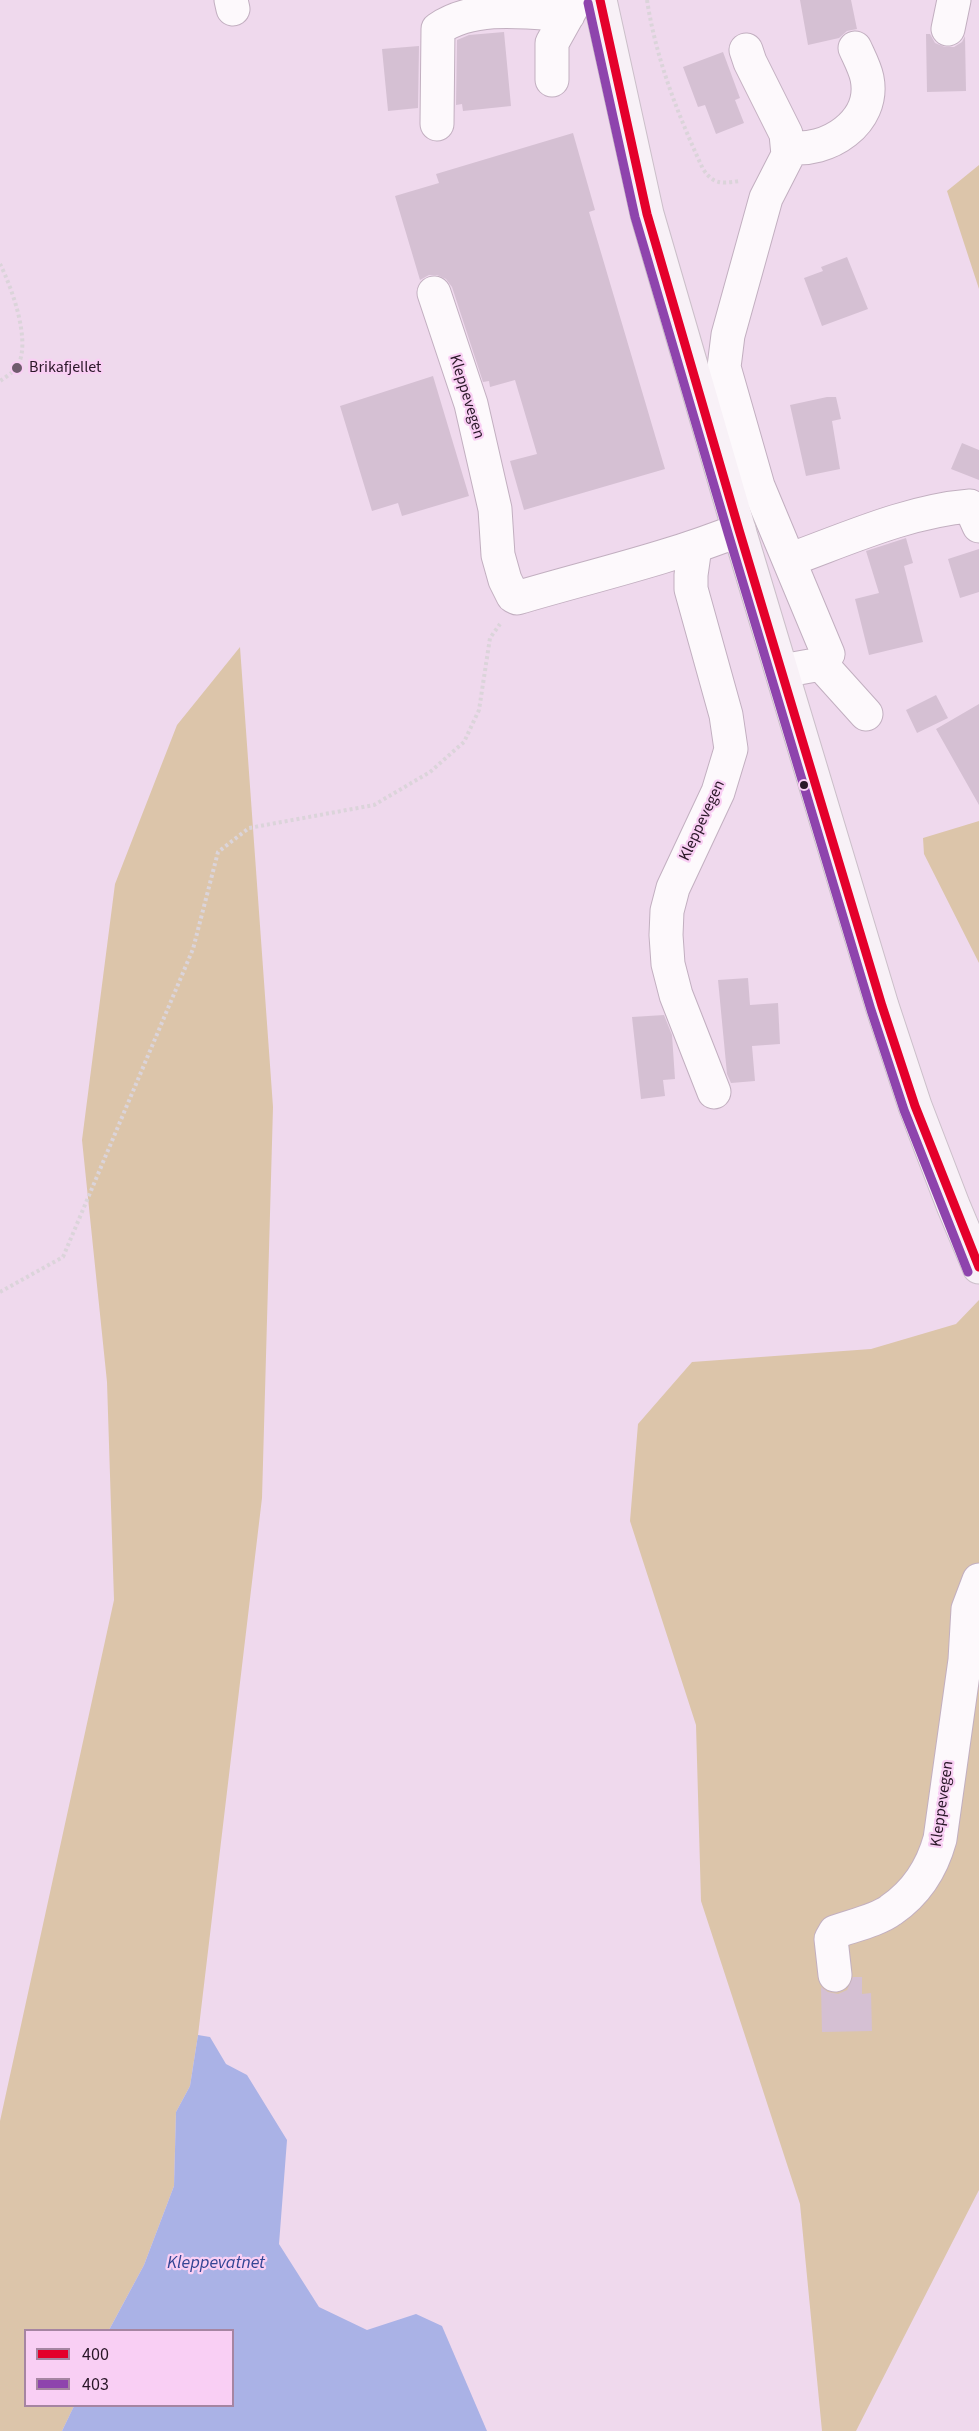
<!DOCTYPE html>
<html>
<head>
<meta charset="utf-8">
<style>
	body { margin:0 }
	#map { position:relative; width:979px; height:2431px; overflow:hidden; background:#efd9ed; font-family:"Source Sans 3",sans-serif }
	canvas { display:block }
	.legend { position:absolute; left:24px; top:2329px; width:210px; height:78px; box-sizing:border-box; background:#f9cff4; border:2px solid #a685a2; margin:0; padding:8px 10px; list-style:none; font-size:18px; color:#2a1728 }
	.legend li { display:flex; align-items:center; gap:12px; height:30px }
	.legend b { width:30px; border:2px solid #a685a2 }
</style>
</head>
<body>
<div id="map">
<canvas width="979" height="2431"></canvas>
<ul class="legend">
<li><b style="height:8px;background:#e4002b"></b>400</li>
<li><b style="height:8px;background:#8e44ad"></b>403</li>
</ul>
</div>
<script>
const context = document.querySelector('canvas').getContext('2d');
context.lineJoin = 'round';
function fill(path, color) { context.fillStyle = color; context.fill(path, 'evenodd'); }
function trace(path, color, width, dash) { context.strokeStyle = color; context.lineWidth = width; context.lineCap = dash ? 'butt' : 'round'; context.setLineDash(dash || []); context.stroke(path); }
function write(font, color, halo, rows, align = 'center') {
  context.font = font + ' "Source Sans 3",sans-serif'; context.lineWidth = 4.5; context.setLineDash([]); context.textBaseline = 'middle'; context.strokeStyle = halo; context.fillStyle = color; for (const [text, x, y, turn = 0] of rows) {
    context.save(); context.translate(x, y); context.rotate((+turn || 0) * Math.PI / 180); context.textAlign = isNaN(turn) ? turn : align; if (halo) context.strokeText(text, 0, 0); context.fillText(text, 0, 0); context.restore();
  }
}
fill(new Path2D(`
	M979,165V289L947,191Z
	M240,647L273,1107L262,1498L198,2035L190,2086L176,2112L174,2186L144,2265L109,2330H26V2406H74L62,2431H0V2121L114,1600L107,1382L82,1140L115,884L177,725Z
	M979,821V963L924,854L923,838Z
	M979,1300V2190L856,2431H822L800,2204L701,1901L696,1725L630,1521L638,1424L692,1362L871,1349L956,1324Z`), '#dcc5aa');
fill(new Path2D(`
	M198,2035L210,2037L226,2064L247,2075L287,2140L279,2244L319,2307L367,2330L416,2314L442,2326L487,2431H62L74,2406H232V2330H109L144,2265L174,2186L176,2112L190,2086Z`), '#aab2e6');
fill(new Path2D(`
	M800,0H851L857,29L847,31L839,38L808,45Z
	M504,32L511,106L463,111L462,104L456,105L457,40L469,35Z
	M926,34H930L935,43L945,47H954L962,42L965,36L966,91L927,92Z
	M419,46L418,108L388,111L382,49Z
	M723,52L740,98L735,100L744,123L716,134L705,105L698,107L683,67Z
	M573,133L595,210L589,212L665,469L524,510L510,461L537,454L515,380L490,387L489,381L483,382L452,287L446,279L437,275H429L420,280L395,196L439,183L436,174Z
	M847,257L868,309L822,326L804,278L823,271L821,267Z
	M433,376L469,496L402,516L398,503L372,511L340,406Z
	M827,397H836L841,419L832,421L840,469L806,476L790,405Z
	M962,443L979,450V480L951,469Z
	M906,538L913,563L904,566L923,642L869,655L855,599L879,593L866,551Z
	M979,549V592L960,598L948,559Z
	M936,695L948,718L917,733L906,710Z
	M979,704V805L936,729Z
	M748,978L750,1005L778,1003L780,1044L752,1046L755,1081L731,1083L727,1074L718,980Z
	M664,1015L672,1035L675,1079L663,1080L665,1096L641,1099L632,1017Z
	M853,1977H862V1994L871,1993L872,2031L822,2032L821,1987L828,1992L838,1994L847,1990Z`), '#d5c0d3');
const minor = new Path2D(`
	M231,0L233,9
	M948,29L954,0
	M746,50L750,62L786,134L788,155L766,198L728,335L724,367L758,486L828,654L821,664L782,671
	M552,80V43L576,0
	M437,124L438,29C474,4 526,12 568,15
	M788,147C827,154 876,122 867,78C865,68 859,57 855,48
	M434,293L471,404L495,509L498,555L505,580L513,596L517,598C591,576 667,559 739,530
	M695,547L691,575V589L726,715L731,749L718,792L673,888L667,911L666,935L668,964L676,995L714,1092
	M789,560C847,539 908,511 970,506L979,526
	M821,664L866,714
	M835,1975L831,1939L835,1932C851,1926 878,1920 891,1910C916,1893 932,1868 940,1839L965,1660L968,1609L979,1580`);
const major = new Path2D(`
	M600,0L647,214L739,530L882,1006L915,1106L953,1205L979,1267`);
trace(minor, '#c2afc0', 35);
trace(major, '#cbbfc9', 35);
trace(new Path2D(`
	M647,0C656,59 678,115 703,169C713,184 721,184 739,181
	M0,264C12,288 31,341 18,365C14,372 6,377 0,381
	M0,1292L63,1257L193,949L218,852L249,828L374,805L430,772L464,742L479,710L490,638L500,624`), '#dbd4da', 4, [3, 3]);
trace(minor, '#fdf9fc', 33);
trace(major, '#f8f1f7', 33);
trace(new Path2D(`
	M600,0L647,214L739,530L882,1006L915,1106L979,1267`), '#e4002b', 9);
trace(new Path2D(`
	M588,3L635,217L728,533L871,1010L904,1110L968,1272`), '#8e44ad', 9);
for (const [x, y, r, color] of [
	[17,368,6,"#6f5b6d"],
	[804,785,5,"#2a1728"]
]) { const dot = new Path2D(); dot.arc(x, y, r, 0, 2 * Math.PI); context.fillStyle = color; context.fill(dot); trace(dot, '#f9cff4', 2); }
write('16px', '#2a1728', '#f9cff4', [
	["Brikafjellet",29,368]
], 'left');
write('16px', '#2a1728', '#f9cff4', [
	["Kleppevegen",466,397,73],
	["Kleppevegen",703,821,-65],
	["Kleppevegen",943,1804,-82]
]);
write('italic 18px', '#334594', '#f9cff4', [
	["Kleppevatnet",216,2264]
]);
</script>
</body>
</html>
